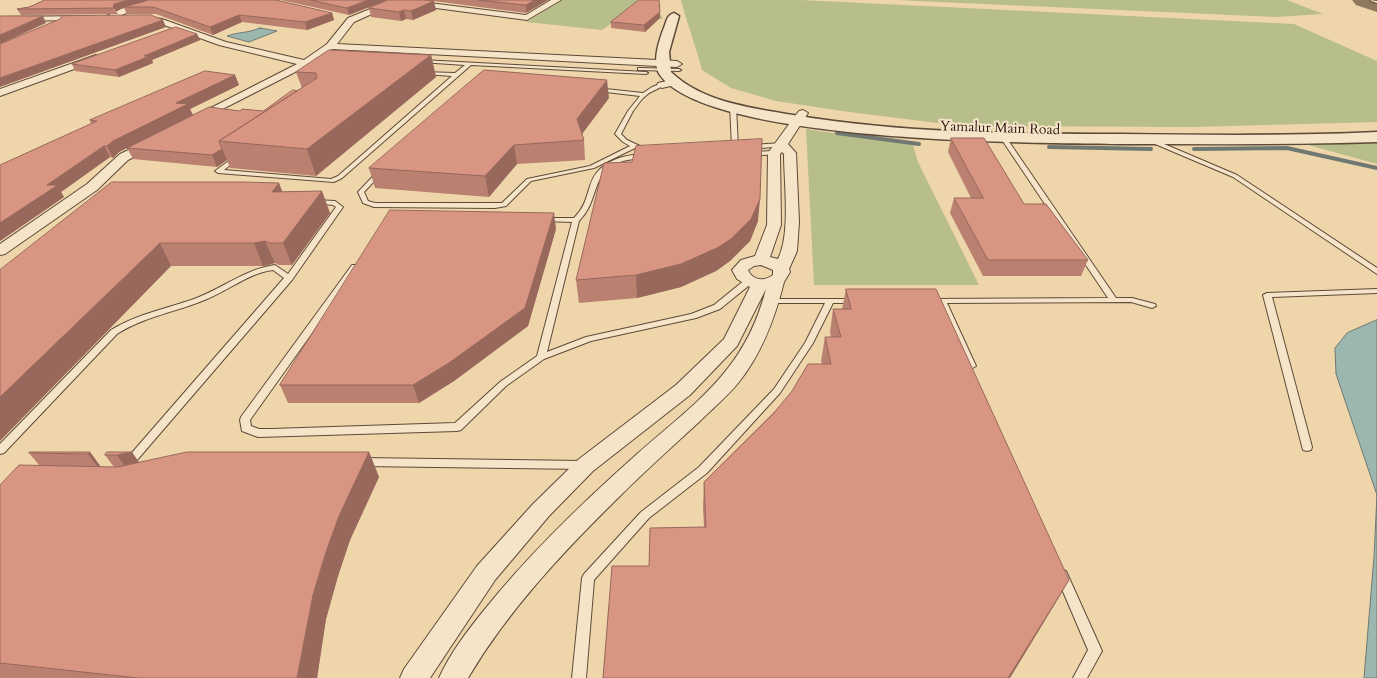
<!DOCTYPE html>
<html>
<head>
<meta charset="utf-8">
<style>
	body { margin:0 }
	canvas { display:block; background:#efd5aa }
</style>
</head>
<body>
<canvas width="1377" height="678"></canvas>
<script>
const context = document.querySelector('canvas').getContext('2d');
context.lineJoin = 'round';
function fill(path, color) { context.fillStyle = color; context.fill(path, 'evenodd'); }
function trace(path, color, width, dash) { context.strokeStyle = color; context.lineWidth = width; context.lineCap = dash ? 'butt' : 'round'; context.setLineDash(dash || []); context.stroke(path); }
function write(font, color, halo, rows, align = 'center') {
  context.font = font + ' Cardo,serif'; context.lineWidth = 4; context.setLineDash([]); context.textBaseline = 'middle'; context.strokeStyle = halo; context.fillStyle = color; for (const [text, x, y, turn = 0] of rows) {
    context.save(); context.translate(x, y); context.rotate((+turn || 0) * Math.PI / 180); context.textAlign = isNaN(turn) ? turn : align; if (halo) context.strokeText(text, 0, 0); context.fillText(text, 0, 0); context.restore();
  }
}
fill(new Path2D(`
	M563,0H642L654,2L663,19L622,16L602,30L526,22Z
	M681,0H801L1294,24L1377,61V122L1194,127L962,126L849,112L776,101L731,88L702,70C696,46 687,24 681,0Z
	M894,0H1287L1323,14L1276,17Z
	M806,129L913,145L918,162L979,285H814Z
	M1377,142V164L1305,144Z`), '#b7be8a');
const water = new Path2D(`
	M260,28L277,31L249,42L227,36C238,32 249,33 260,28Z
	M1377,320V678H1364L1374,557L1377,495L1336,374L1335,348L1347,333Z`);
fill(water, '#9bb7b0');
trace(water, '#6f7971', 1);
trace(new Path2D(`
	M837,133L919,144
	M1049,147L1151,149
	M1194,149L1287,148L1377,168`), '#6f7971', 4);
fill(new Path2D(`
	M1352,0H1377V12L1356,5Z`), '#8e785e');
const service = new Path2D(`
	M1370,0L1377,1V3L1371,1Z
	M422,60L646,72L648,73L646,74L471,65L342,178L334,182L218,173L215,171L237,155L240,157L239,158L224,170L331,179L338,176L452,76L424,74H422V72L455,73L465,65L420,62V61Z
	M640,68L679,69L681,70L679,71L638,70V68Z
	M660,84L665,85L649,93L642,99L633,111L621,134L627,140L640,146V148H635L594,168L531,181L506,206L495,208L374,207L363,203L358,192L378,171L380,170L383,172L382,173L364,192L368,201L375,203H502L527,179L590,166L630,146L623,142L615,134L628,111L640,96L598,91L595,89L596,88L643,93L652,87Z
	M733,104L736,106L738,147L735,149L732,147L730,106Z
	M999,129L1001,130L1116,298H1132L1155,304L1156,306L1152,308L1131,302L947,303L976,366L971,369L966,366L939,303H926L925,301L926,299L1108,298L996,131Z
	M1150,138L1237,175L1377,268V274L1233,177L1148,141L1147,140Z
	M783,143L786,145L785,146L750,149L747,147L750,145Z
	M774,151L776,152V154L750,156L747,154L750,152Z
	M644,154L646,155V157C638,159 631,159 623,161C589,172 601,199 579,221L547,352L586,337L691,314L714,305L746,279H752L753,281L752,283L720,309L696,318L591,341L544,359L506,386L461,430L457,431L258,437L242,431L240,420L241,417L352,265H355L359,267L250,420L251,426L259,429H271L455,423L500,382L537,356L572,222L543,221L539,219L541,218H574C584,208 586,199 590,186C597,162 621,155 644,154Z
	M315,200L335,201L343,207L292,280L132,466L128,467L124,466L123,463L284,278L273,270C249,273 229,290 207,299C177,312 145,316 117,334L4,453L0,454V444L111,330C137,314 166,309 194,299C222,289 245,269 275,265L288,274L336,207L333,205L313,203L312,202Z
	M1377,289V293L1272,297L1312,447L1311,450L1307,451L1303,450L1263,295L1267,293Z
	M768,299H854L858,301L854,303H833L813,343L780,393L707,473L649,518L594,580L586,678H572L582,578L584,574L641,512L699,467L774,389L805,343L825,303H771L767,301Z
	M362,458L584,461L588,462L589,465L588,468L584,469L362,466L358,465L357,462L358,459Z
	M1062,570L1066,571L1102,651L1087,678H1073L1088,650L1056,575L1058,571Z`);
const minor = new Path2D(`
	M157,0H171L129,12L110,20L103,18L123,8Z
	M392,0H403L354,22L337,44L677,61L682,64L677,67L332,49L309,65L199,121L195,120L193,118L195,116L297,64L219,45L164,25L137,18L141,16L162,19L226,42L304,60L327,44L348,18Z
	M551,0H561L527,20L413,5L409,3L413,1L526,15Z
	M88,16V20H85L0,21V17Z
	M96,55L101,58L99,60L0,96V89Z
	M675,79L680,82L679,84L662,88L657,85L658,83Z
	M803,110L808,113L788,144L796,153L799,222L797,251L789,269L790,272L784,282C775,318 762,353 739,382C727,397 712,409 699,422C673,446 646,470 621,495C564,551 509,609 468,678H439C450,653 468,630 485,609C530,553 582,503 636,455C696,402 745,371 766,289L737,346L690,395L593,471L549,516L495,580L430,678H400L404,669L477,566L533,504L579,459L676,385L724,339L750,287L737,279L732,270L741,260L755,256L767,225L768,153L795,116L799,111ZM782,152L784,154C784,183 791,234 778,259L770,257L781,225L780,154ZM761,265L773,270V275C764,282 752,280 748,270L754,266Z
	M152,139L156,140L158,143L156,146L128,160L97,190L5,254L0,255V244L87,184L120,154Z`);
const tertiary = new Path2D(`
	M674,13L679,16L669,52L671,72C702,102 751,108 793,115C901,133 1011,134 1120,134C1206,135 1291,136 1377,132V142C1291,145 1206,144 1120,144C1035,143 708,143 660,75C651,62 660,38 665,25C667,19 668,15 674,13Z`);
trace(service, '#5e4a39', 2);
trace(minor, '#5e4a39', 2);
trace(tertiary, '#5e4a39', 3);
fill(service, '#f5e4c8');
fill(minor, '#f5e4c8');
fill(tertiary, '#f5e4c8');
fill(new Path2D(`
	M45,0L332,13L334,20L307,30L242,22L213,35L156,14H127L124,8L116,10V11L118,14L21,15L17,9L29,7Z
	M281,0H387L349,15Z
	M388,0H548L526,13L433,1L436,10L413,20L406,19L401,21L371,17L369,8Z
	M660,12V18L645,32L611,28V22Z
	M197,34L200,40L152,60L153,63L119,77L75,71L72,64Z
	M431,55L436,77L316,176L230,168L227,160L217,167L133,159L127,148L119,152L113,158L110,157L61,192L64,197L0,241L91,124L90,120L235,75L239,85L190,109L193,115L240,111H263L302,88L296,72Z
	M609,98L582,134L584,140L585,160L517,164L489,197L375,188L369,168Z
	M951,138L1024,204L1088,260L1081,276H983L950,213L954,198H971L948,152Z
	M279,183L282,192L330,213L292,265H279L275,263L263,266H171L0,270Z
	M758,221L750,241L730,261L716,271L681,287L637,298L579,303L576,280Z
	M556,229L528,326L454,381L419,403H288L280,385Z
	M846,289L1055,604L649,566L704,527L703,507L704,482L822,364L821,361L825,337H831L830,332L833,309H842Z
	M90,452L101,467H114L105,455L107,452L139,462L369,452L379,477L350,540L338,576L326,619L317,678H0V485L39,465L29,453Z`), '#ba8070');
fill(new Path2D(`
	M129,0H151L124,7V8L116,10V11L115,8L113,7L114,4Z
	M368,0H387L349,15L347,8Z
	M535,0H548L526,13V5Z
	M434,1L436,10L413,20L411,11Z
	M404,10L406,19L401,21L399,12Z
	M660,12V18L645,32L644,25Z
	M332,13L334,20L307,30L305,22Z
	M239,15L242,22L213,35L210,27Z
	M43,16L46,23L0,44V35Z
	M163,20L166,27L0,87V78Z
	M197,34L200,40L152,60L153,63L119,77L115,70L144,56Z
	M431,55L436,77L316,176L307,149Z
	M235,75L239,85L190,109L193,115L119,152L113,158L107,146L113,141L176,103Z
	M607,80L609,98L579,138L577,119Z
	M514,145L517,164L489,197L485,176Z
	M104,146L110,157L61,192L64,197L0,241V223L47,185Z
	M222,149L227,160L217,167L212,155Z
	M279,183L287,204L272,192Z
	M322,191L330,213L292,265L283,243Z
	M760,199L758,221L750,241L730,261L716,271L681,287L637,298L636,275Z
	M554,213L556,229L528,326L454,381L419,403L413,385Z
	M265,241L275,263L263,266L254,243Z
	M160,243L171,266L0,441V397Z
	M90,452L108,477L106,479L88,454Z
	M132,452L149,477L135,480L117,455Z
	M369,452L379,477L350,540L338,576L326,619L317,678H297L313,595L326,552L339,516Z
	M1069,580L1055,604L1010,678H1008Z`), '#97685b');
const building = new Path2D(`
	M45,0H129L114,4L113,7L115,8L17,9L29,7Z
	M149,0H276L332,13L305,22L239,15L210,27L153,7H124Z
	M311,0H368L347,8Z
	M388,0H423L434,1L411,11L404,10L399,12L369,8Z
	M479,0H535L526,5Z
	M639,0H659L660,12L644,25L611,22Z
	M151,15L163,20L0,78V44L60,19L62,16Z
	M0,16H43L0,35Z
	M176,27L197,34L144,56H150L115,70L72,64Z
	M329,50L431,55L307,149L219,141L317,78L316,73L296,72Z
	M484,70L607,80L577,119L584,140L514,145L485,176L369,168Z
	M205,71L235,75L176,103L188,104L113,141L107,146H104L47,185H58L0,223V165L97,121L90,120Z
	M293,90L297,91L219,141L222,149L212,155L127,148L209,107L240,111L242,109L263,111Z
	M951,138H984L1024,204H1046L1088,260H988L954,198H983Z
	M762,139L760,199L751,219L731,239L717,248L681,264L636,275L576,280L604,163L632,162L636,146Z
	M112,182H243L279,183L272,192L322,191L283,243H270L265,241L254,243H160L0,397V270Z
	M390,210L554,213L525,308L449,363L413,385H280Z
	M846,289H936L1069,580L1008,678H603L612,566H649L650,528L706,527L704,482L773,414L792,391L808,364H831L825,337H841L833,309H851Z
	M30,452H90L88,454L29,453Z
	M107,452H132L117,455H105Z
	M187,452H369L339,516L326,552L313,595L297,678H138L0,663V485L19,465L117,467Z`);
fill(building, '#d89582');
trace(building, '#97685b', 1);
write('14px', '#2e1b13', '#f5e4c8', [
	["Yamalur Main Road",1000,129,2]
]);
</script>
</body>
</html>
